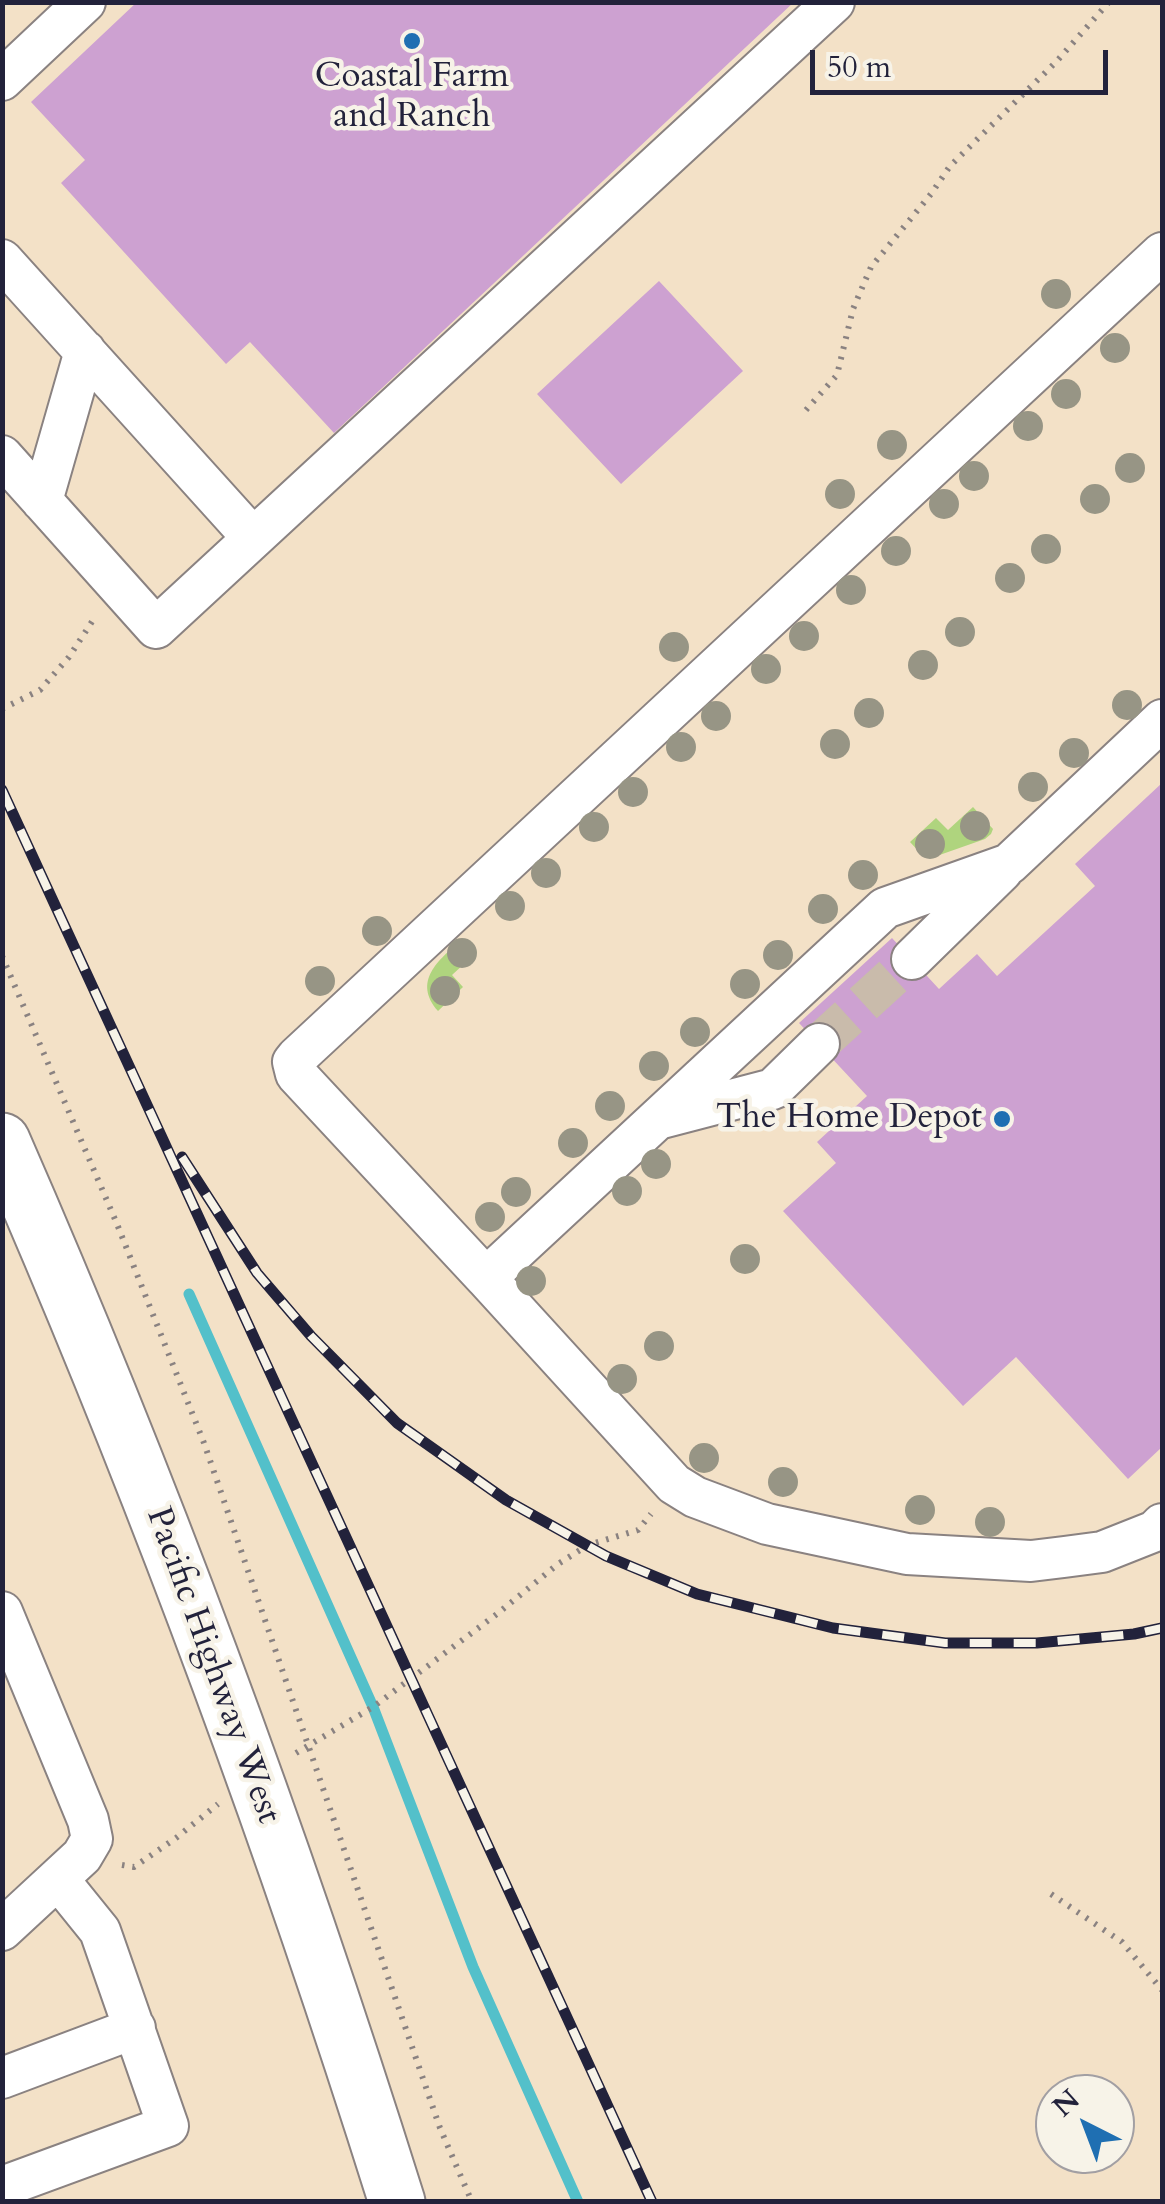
<!DOCTYPE html>
<html>
<head>
<meta charset="utf-8">
<style>
	body { margin:0 }
	#map { position:relative; width:1165px; height:2204px; overflow:hidden; background:#f3e1c7; font-family:Cardo,serif }
	canvas { display:block }
	.frame { position:absolute; inset:0; border:5px solid #22223b; pointer-events:none }
	.north { position:absolute; left:1035px; top:2074px; width:100px; height:100px; box-sizing:border-box; background:#f7f3e8; border:2px solid #a29fa3; border-radius:50%; rotate:318deg; font-size:28px; font-weight:700; line-height:40px; text-align:center; color:#22223b }
	.north::after { content:''; display:block; margin:auto; width:35px; height:45px; background:#1f6fb2; clip-path:polygon(50% 0,100% 100%,50% 72%,0 100%) }
	.scale { position:absolute; left:810px; top:50px; width:298px; height:45px; box-sizing:border-box; border:5px solid #22223b; border-top:0; padding-left:12px; font-size:30px; line-height:35px; white-space:nowrap; color:#22223b; -webkit-text-stroke:8px #f7f3e8; paint-order:stroke }
</style>
</head>
<body>
<div id="map">
<canvas width="1165" height="2204"></canvas>
<div class="frame"></div>
<div class="north">N</div>
<div class="scale">50 m</div>
</div>
<script>
const context = document.querySelector('canvas').getContext('2d');
context.lineJoin = 'round';
function fill(path, color) { context.fillStyle = color; context.fill(path, 'evenodd'); }
function trace(path, color, width, dash) { context.strokeStyle = color; context.lineWidth = width; context.lineCap = dash ? 'butt' : 'round'; context.setLineDash(dash || []); context.stroke(path); }
function write(font, color, halo, rows, align = 'center') {
  context.font = font + ' Cardo,serif'; context.lineWidth = 9; context.setLineDash([]); context.textBaseline = 'middle'; context.strokeStyle = halo; context.fillStyle = color; for (const [text, x, y, turn = 0] of rows) {
    context.save(); context.translate(x, y); context.rotate((+turn || 0) * Math.PI / 180); context.textAlign = isNaN(turn) ? turn : align; if (halo) context.strokeText(text, 0, 0); context.fillText(text, 0, 0); context.restore();
  }
}
fill(new Path2D(`
	M973,807L993,829L991,834L985,839L931,858L923,856L910,842L936,818L948,830Z
	M464,940L477,952L452,975L463,987L438,1011C412,981 439,960 460,941Z`), '#afd47e');
trace(new Path2D(`
	M189,1294L373,1707L473,1967L578,2202`), '#53c0ca', 11);
fill(new Path2D(`
	M137,2H794L334,433L250,342L226,364L61,183L85,160L31,102Z
	M659,281L743,371L621,484L537,394Z
	M1162,783V1447L1128,1479L1016,1357L963,1406L783,1211L836,1163L817,1142L867,1096L799,1023L892,938L939,989L977,954L997,976L1095,886L1075,864Z`), '#cda1d1');
trace(new Path2D(`
	M819,1044L912,959`), '#c9bbab', 40, [40, 20]);
const minor = new Path2D(`
	M2,80L85,2
	M1162,253L297,1057L293,1062L296,1074L486,1278L885,908L1009,864L1162,720
	M2,260L253,538
	M2,456L156,628L834,2
	M42,501L85,351
	M912,959L1002,871
	M662,1118L773,1089L819,1044
	M486,1278L674,1484L695,1497L767,1524L907,1554L1031,1561L1064,1557L1102,1552L1155,1531L1162,1524
	M2,1612L88,1820L92,1839L82,1856L2,1930
	M2,2078L135,2028
	M2,2187L168,2126L100,1931L58,1879`);
const highway = new Path2D(`
	M2,1141C153,1486 284,1842 397,2202`);
trace(minor, '#8a8281', 44);
trace(highway, '#8a8281', 59);
trace(new Path2D(`
	M806,410L837,375L853,309L871,267L931,194L950,166L1056,62L1109,2
	M2,709L40,690L69,657L95,617
	M2,956L117,1224L204,1443L440,2128L472,2202
	M296,1753L373,1707L497,1614L558,1564L588,1545L638,1530L651,1514
	M122,1865L134,1867L176,1838L218,1804
	M1051,1894L1122,1942L1162,1990`), '#8a8281', 6, [2.5, 8]);
trace(minor, '#fff', 40);
trace(highway, '#fff', 55);
const rail = new Path2D(`
	M2,790L652,2202
	M182,1157L257,1273L311,1336L397,1423L506,1500L606,1556L697,1594L833,1628L945,1643H1037L1134,1634L1162,1628`);
trace(rail, '#22223b', 11);
trace(rail, '#f7f3e8', 8, [22]);
context.fillStyle = '#979585';
for (const [x, y] of [
	[1056,294],
	[1115,348],
	[1066,394],
	[1028,426],
	[892,445],
	[1130,468],
	[974,476],
	[840,494],
	[1095,499],
	[944,504],
	[1046,549],
	[896,551],
	[1010,578],
	[851,590],
	[960,632],
	[804,636],
	[674,647],
	[923,665],
	[766,669],
	[1127,705],
	[869,713],
	[716,716],
	[835,744],
	[681,747],
	[1074,753],
	[1033,787],
	[633,792],
	[975,826],
	[594,827],
	[930,844],
	[546,873],
	[863,875],
	[510,906],
	[823,909],
	[377,931],
	[462,953],
	[778,955],
	[320,981],
	[745,984],
	[445,991],
	[695,1032],
	[654,1066],
	[610,1106],
	[573,1143],
	[656,1164],
	[627,1191],
	[516,1192],
	[490,1217],
	[745,1259],
	[531,1281],
	[659,1346],
	[622,1379],
	[704,1458],
	[783,1482],
	[920,1510],
	[990,1522]
]) { context.beginPath(); context.arc(x, y, 15, 0, 2 * Math.PI); context.fill(); }
for (const [x, y, r, color] of [
	[412,41,10,"#1f6fb2"],
	[1002,1119,10,"#1f6fb2"]
]) { const dot = new Path2D(); dot.arc(x, y, r, 0, 2 * Math.PI); context.fillStyle = color; context.fill(dot); trace(dot, '#f7f3e8', 4); }
write('35px', '#22223b', '#f7f3e8', [
	["Coastal Farm",412,78],
	["and Ranch",412,118],
	["The Home Depot",982,1119,"right"]
]);
write('35px', '#22223b', '#f7f3e8', [
	["Pacific Highway West",212,1666,70]
]);
</script>
</body>
</html>
